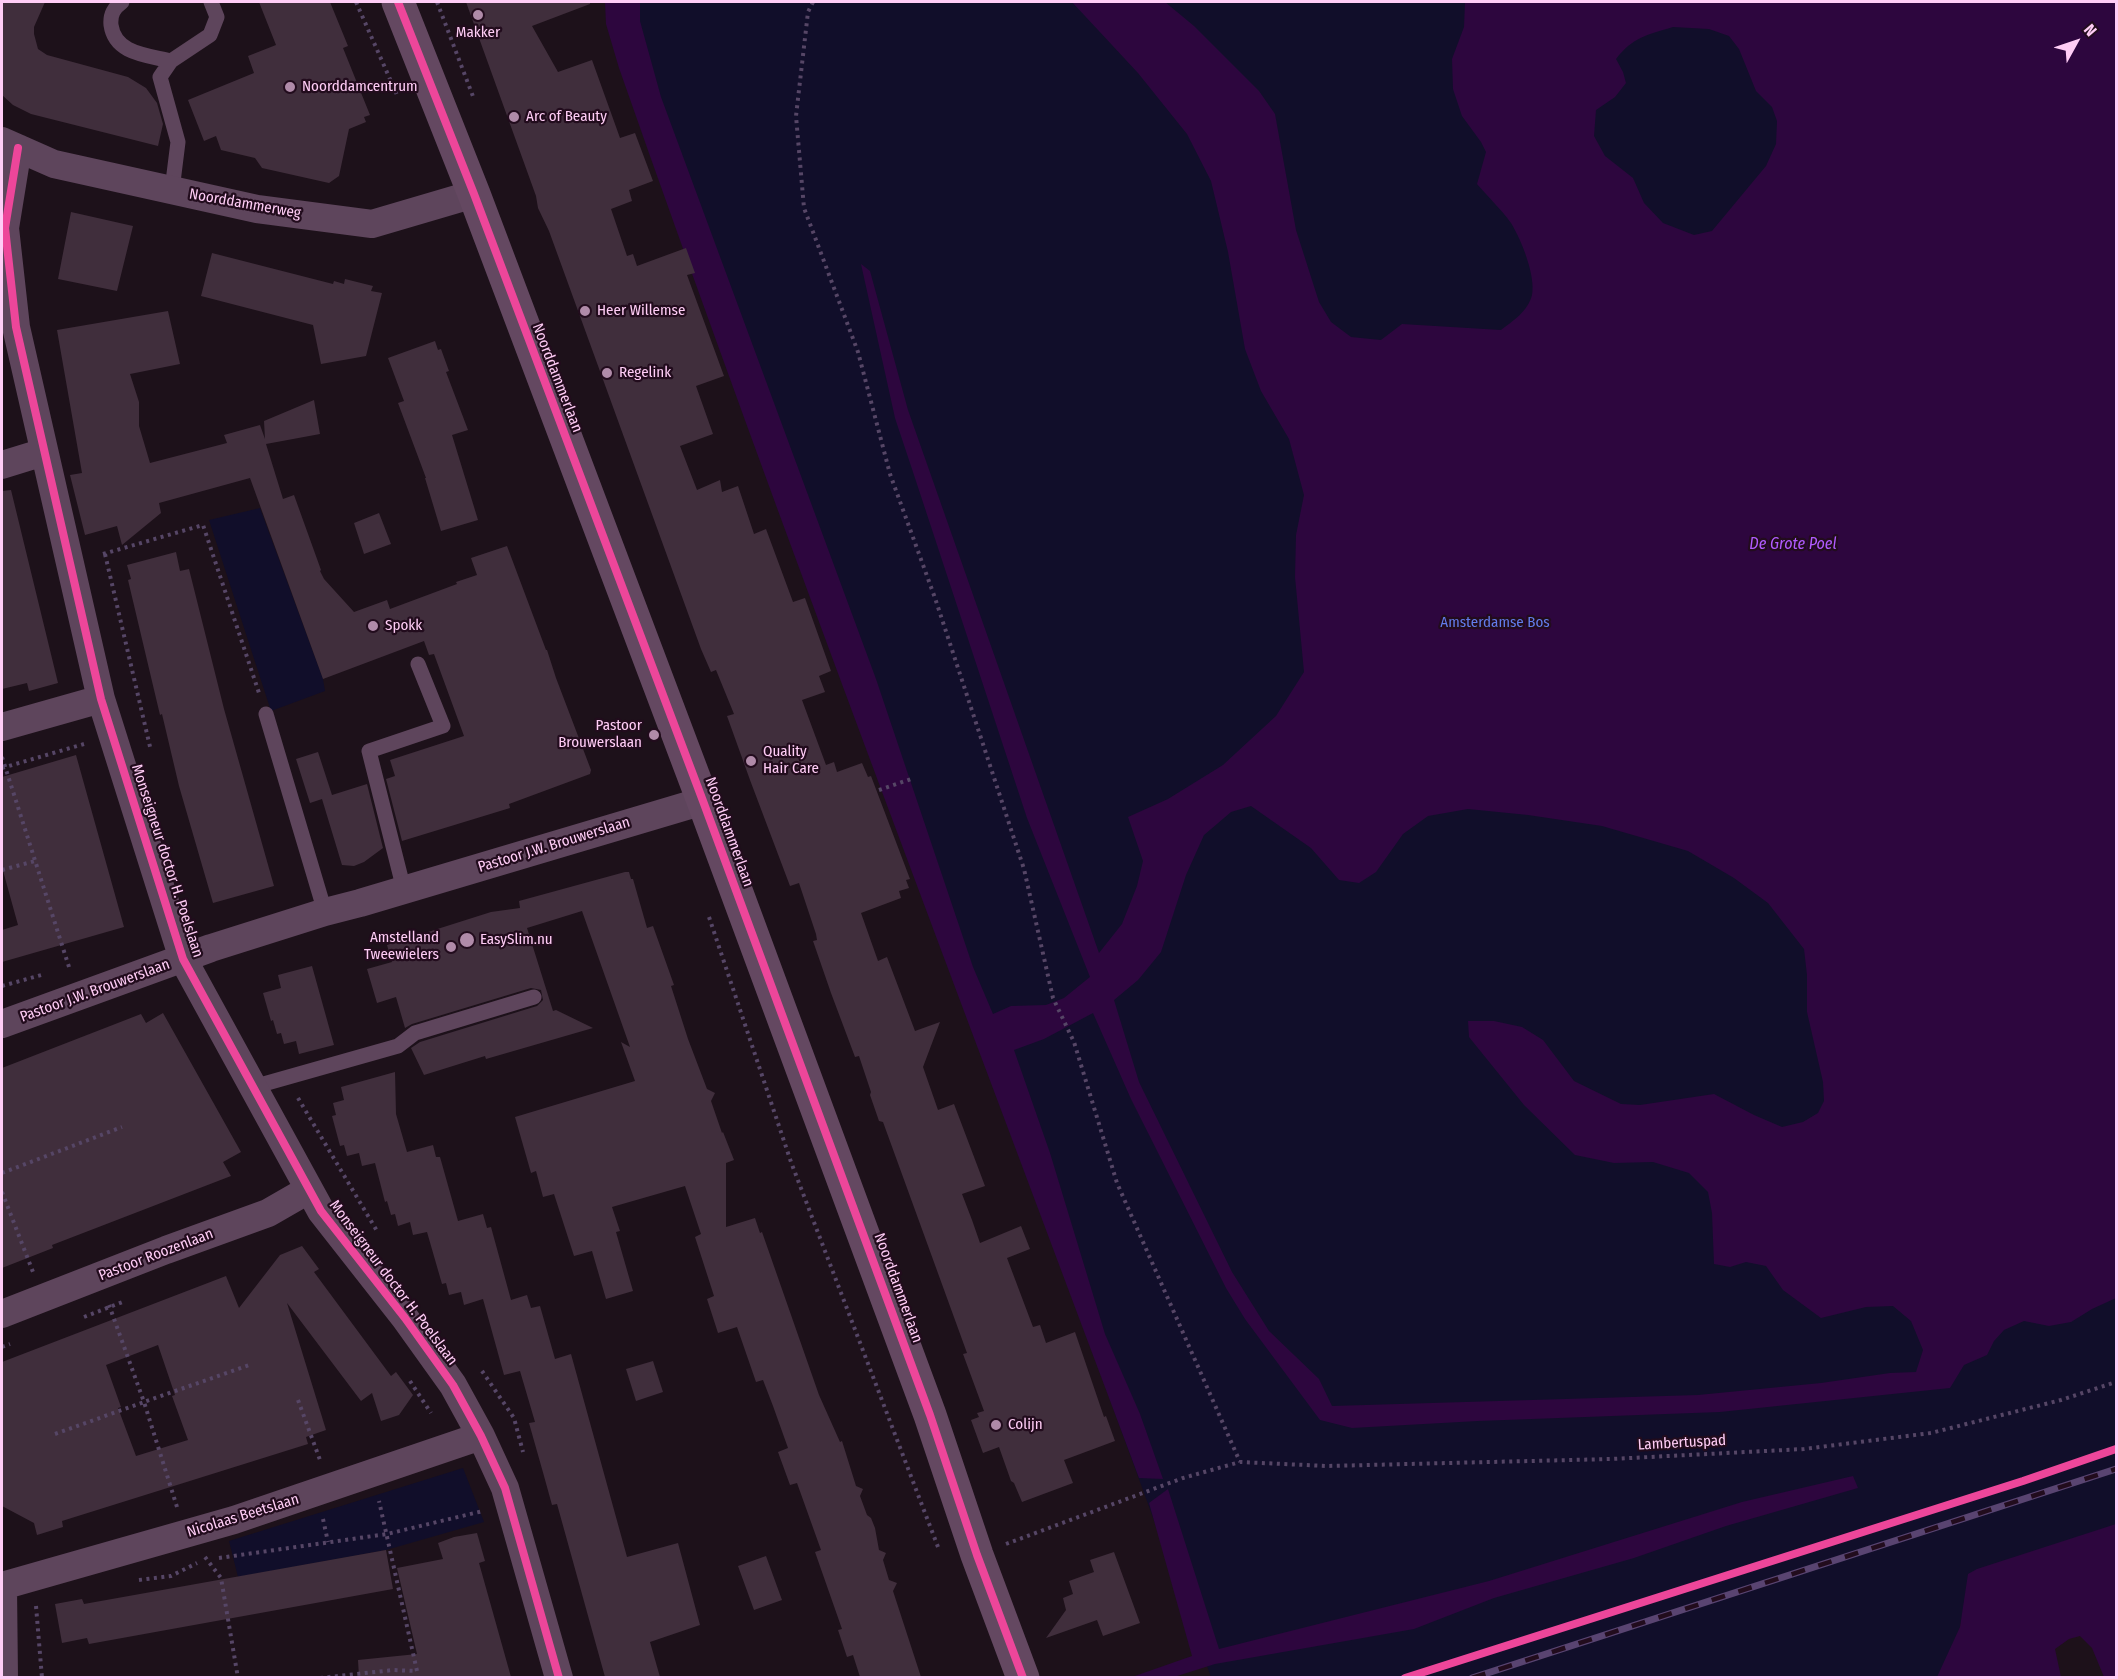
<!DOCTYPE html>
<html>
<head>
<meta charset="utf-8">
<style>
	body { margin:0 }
	#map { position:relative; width:2118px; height:1679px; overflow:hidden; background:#1d111a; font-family:"Fira Sans Condensed",sans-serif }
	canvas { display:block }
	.frame { position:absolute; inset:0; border:3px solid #ffcdf6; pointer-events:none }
	.north { position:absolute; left:2046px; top:12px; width:60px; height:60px; -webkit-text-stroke:4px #220c1d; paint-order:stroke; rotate:50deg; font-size:16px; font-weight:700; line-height:24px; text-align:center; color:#ffcdf6 }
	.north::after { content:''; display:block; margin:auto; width:21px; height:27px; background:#ffcdf6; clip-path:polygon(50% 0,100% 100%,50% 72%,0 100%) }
</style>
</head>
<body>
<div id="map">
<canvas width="2118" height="1679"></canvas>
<div class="frame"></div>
<div class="north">N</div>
</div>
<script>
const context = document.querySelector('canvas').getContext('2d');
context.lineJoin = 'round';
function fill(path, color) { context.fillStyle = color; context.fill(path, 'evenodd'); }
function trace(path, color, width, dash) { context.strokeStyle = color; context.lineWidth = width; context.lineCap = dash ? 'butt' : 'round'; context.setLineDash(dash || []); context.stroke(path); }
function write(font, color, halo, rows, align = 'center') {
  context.font = font + ' "Fira Sans Condensed",sans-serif'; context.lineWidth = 4.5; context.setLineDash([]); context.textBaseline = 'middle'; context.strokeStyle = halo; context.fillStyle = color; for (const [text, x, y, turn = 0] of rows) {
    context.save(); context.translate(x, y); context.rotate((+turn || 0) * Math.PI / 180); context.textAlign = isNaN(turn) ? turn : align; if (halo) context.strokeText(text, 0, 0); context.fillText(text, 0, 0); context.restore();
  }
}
fill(new Path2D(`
	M624,2H2116V1531L1962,1617L1960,1627L1943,1677H1211L1009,1122Z
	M260,508L323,679L325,691L271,711L209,520Z
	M463,1468L484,1522L386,1550L238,1577L229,1541Z`), '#110e2a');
fill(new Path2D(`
	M605,2H640V21L661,97L876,679L973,967L993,1014L1011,1006L1046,1005L1064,998L1090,977L1027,818L912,469L895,418L861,264L870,271L908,410L1099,953L1122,924L1137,886L1143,861L1128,817L1168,799L1223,765L1276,716L1304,672L1295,577L1296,535L1304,495L1289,439L1261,391L1245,349L1228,252L1211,181L1187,134L1138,73L1072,2H1165L1194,26L1259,91L1275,114L1296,230L1319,302L1331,322L1351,337L1381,340L1402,324L1501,330C1513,321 1528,311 1532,295C1536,276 1521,239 1511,223C1501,209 1488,197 1477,184L1486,152L1481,142L1462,116L1453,89L1452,59L1464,27L1465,2H2116V1298L2092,1309L2071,1322L2049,1326L2024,1321L2004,1330L1994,1341L1987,1355L1964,1365L1950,1388L1720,1412L1478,1421L1352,1428L1320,1420L1245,1319L1226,1288L1131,1099L1093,1013L1044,1039L1014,1050L1050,1153L1105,1334L1140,1414L1163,1479L1139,1478C964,1009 785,541 619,68L606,24ZM1673,27L1709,29L1729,36L1739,49L1756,91L1772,107L1777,121L1776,144L1766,166L1712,231L1694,235L1663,223L1644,203L1633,178L1605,156L1594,136L1596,110L1615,97L1626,83L1623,72L1616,59C1633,37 1647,35 1673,27ZM1251,806L1311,848L1339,880L1359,883L1376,872L1403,834L1428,816L1468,809L1528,815L1602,826L1688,851L1734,878L1768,903L1804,949L1807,975V1012L1823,1082L1824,1101L1818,1113L1803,1122L1782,1127L1754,1115L1714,1094L1640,1105L1621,1104L1574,1081L1543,1040L1522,1027L1494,1021H1468L1469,1037L1524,1105L1575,1155L1614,1163L1653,1162L1689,1173L1708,1192L1712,1213L1714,1264L1730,1267L1746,1262L1766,1266L1783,1290L1821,1318L1866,1307L1893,1306L1911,1321L1923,1350L1916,1372L1890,1373L1821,1383L1698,1395L1332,1406L1319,1379L1269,1331L1232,1272L1139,1082L1114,1000L1138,980L1161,952L1186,875L1204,835L1231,812Z
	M1853,1476L1858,1488L1726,1526L1634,1558L1494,1598L1414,1629L1215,1664L1174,1677H1132L1192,1656L1149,1503L1168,1489L1219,1649L1489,1581L1742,1502Z
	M2116,1524V1677H2104L2092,1648L2080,1636L2069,1639L2055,1649L2061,1677H1937L1960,1627L1968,1574L1977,1569Z`), '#2d063e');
fill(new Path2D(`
	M2,2H45L34,27V34L38,49L47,55L128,77L146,88L157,103L163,124L158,146L31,114L13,105L2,95Z
	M259,2H330L348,46L343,48L370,115L364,117L366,122L349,129L339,176L329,183L262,168L255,158L221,150L216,136L204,141L188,100L254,73L248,56L276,45Z
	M466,2H590V4L532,26L558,72L592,60L620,138L635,133L653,181L629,190L632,201L611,209L627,256L633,254L637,266L686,248L695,273L687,275L724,376L696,386L713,434L680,446L697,490L720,480L722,492L738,486L754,534L766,529L793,602L805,598L831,671L819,676L825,692L802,700L826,765L834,762L837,772L862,763L868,777L871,776L910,879L906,880L909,888L899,891L901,898L861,913L878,961L887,957L915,1031L940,1022L923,1067L938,1110L954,1104L985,1186L962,1194L972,1220L980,1243L1021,1226L1030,1249L1007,1258L1033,1327L1040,1325L1046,1343L1075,1332L1104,1417L1106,1416L1115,1441L1064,1460L1073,1483L1022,1502L1014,1483L1011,1481L999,1447L983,1453L971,1420L979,1417L977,1413L984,1411L963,1354L967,1353L883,1122L879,1121L870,1095L871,1092L859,1056L855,1057L831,993L813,941L817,940L816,934L799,883L790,886L750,780L727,716L734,714L716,670L711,672L701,649L549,231L538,208L536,196Z
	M71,212L133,226L117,291L58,279Z
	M212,253L333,284L334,281L344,284L345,279L373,286L371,291L382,293L366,356L321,364L313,325L201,296Z
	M168,311L180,364L130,374L139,402V426L150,463L227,443L224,435L260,425L265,439L264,421L314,400L320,434L266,444L283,499L294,495L321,570L320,571L324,579L354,612L387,600L390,609L457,584L456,582L477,575L471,558L507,546L546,650H547L556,678L591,770L590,774L509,804L510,808L402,841L386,779L395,776L390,760L464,736L434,654L429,655L424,641L323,679L250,478L159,503L161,513L122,545L117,526L85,535L70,475L82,473L57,330Z
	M435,341L438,350L441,349L449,371L446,372L468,430L452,435L478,520L441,531L425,478H426L398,403L404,401L388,358Z
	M11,490L58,683L29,691L27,683L2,689V491Z
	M379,513L391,544L364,554L354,523Z
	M176,552L180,571L189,569L224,709L274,886L213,903L179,786L162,714L160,715L128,580L131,579L127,565Z
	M318,752L332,795L367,784L383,848L364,862L354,866L342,865L322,799L310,803L296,759Z
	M76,755L124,927L2,962V930L18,925L2,867V777Z
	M625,872H629L631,879H633L647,928L653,926L674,985L671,986L688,1039L707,1089L715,1093L711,1101L722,1133L723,1132L734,1160L726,1163V1227L755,1218L760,1233L762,1232L819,1395L840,1442L842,1441L856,1486L863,1489L860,1496L867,1515L871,1518L875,1528L879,1550L886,1553L883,1560L889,1580L897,1583L893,1591L921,1677H860L853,1655L847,1657L838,1630L842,1629L815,1552L821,1550L797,1483L790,1485L778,1452L788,1448L773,1406L763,1380L756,1382L737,1327L718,1333L707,1299L714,1296L695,1237L701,1234L685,1186L612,1207L620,1231L616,1232L633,1291L606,1299L592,1251L574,1256L554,1194L543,1197L536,1171L531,1173L515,1117L635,1081L621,1042L630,1047L582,911L527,928L553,1011L556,1010L593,1028L486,1059L485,1056L424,1075L411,1048L420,1042L537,1006L543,1000L541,990L531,988L412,1024L405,1028L396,997L377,1003L367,969L392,962L387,945L491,912L520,908L519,901Z
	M312,966L334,1045L299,1054L296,1041L284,1044L281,1033L277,1034L273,1020L271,1021L263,993L281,988L278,975Z
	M163,1013L241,1152L223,1162L231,1176L52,1245L53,1248L2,1268V1068L141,1014L146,1023Z
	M395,1072L396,1114L407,1152L433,1145L436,1157H440L458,1221L483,1214L487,1228L491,1227L511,1300L527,1295L531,1308L540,1306L555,1359L571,1354L627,1557L678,1543L700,1625L650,1642L660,1677H605L557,1504L552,1505L544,1476L529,1423L535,1422L520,1371L504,1375L483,1299L464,1305L461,1292L449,1295L446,1283L442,1284L427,1232L413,1235L410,1222L398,1226L395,1214L391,1215L387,1201L385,1202L375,1163L362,1166L359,1153L347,1156L344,1145L340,1146L332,1116L336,1115L333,1103L344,1100L341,1087Z
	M302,1246L319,1269L314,1272L391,1376L396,1372L413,1395L399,1415L381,1421L372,1393L361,1401L287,1303L326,1430L306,1437L308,1444L62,1521L63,1527L37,1535L34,1523L2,1506V1362L226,1276L239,1308L280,1255ZM158,1345L175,1395L172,1396L188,1440L136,1456L118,1408L121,1407L106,1365Z
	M653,1361L663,1392L636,1401L626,1369Z
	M477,1533L485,1561L479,1563L511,1677H359L358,1660L417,1654L397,1568L443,1559L438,1543L454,1537Z
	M386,1550L393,1589L89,1644L87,1638L62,1643L55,1604L82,1599L84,1604Z
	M1114,1552L1140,1623L1103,1636L1097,1620L1046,1638L1066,1610L1063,1598L1073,1594L1069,1581L1094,1572L1090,1560Z
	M766,1556L782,1600L754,1610L738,1566Z`), '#402e3c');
trace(new Path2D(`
	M356,2L397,95
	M437,2L474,99
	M813,2L808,12L796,116L804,208L858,352L890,474L935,598L1024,869L1053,998L1074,1042L1117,1183L1240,1462
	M103,554L203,525L259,693
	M105,554L151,751
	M2,757L69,967
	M2,768L84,744
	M879,790L914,778
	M2,870L35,861
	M709,917L791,1162L938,1547
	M2,986L45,974
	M298,1098L377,1231
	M2,1173L122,1127
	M2,1192L33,1272
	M84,1317L125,1301
	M2,1347L10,1344
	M482,1371L514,1418L523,1452
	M410,1381L431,1413
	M298,1400L320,1460
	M55,1434L144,1402L109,1305
	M177,1507L144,1402L252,1364
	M323,1519L328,1542
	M1006,1544L1183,1478L1240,1462L1327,1466L1611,1459L1804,1449L1931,1433L2061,1400L2116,1382
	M205,1557L221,1578L238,1678
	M219,1558L387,1534L483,1511
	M139,1580L171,1576L197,1563
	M36,1606L42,1678
	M320,1678L393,1670L417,1671L379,1501`), '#564666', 4, [3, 4.5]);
trace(new Path2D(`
	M122,2C114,8 110,14 111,25C115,54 147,55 171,61
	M172,190L178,142L160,77L171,61L210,35L217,17L211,2
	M266,714L325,912
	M404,890L369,751L443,726L418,664
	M253,1087L398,1046L415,1033L534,997`), '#5e455c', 15);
trace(new Path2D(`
	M2,141L54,164L257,209L372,224L474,194
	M18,148L5,228L16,327L101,699L183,959L321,1211L405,1318L453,1385L481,1436L505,1488L559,1678
	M2,465L44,452
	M2,727L101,699
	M2,1024L211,948L325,912L360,903L703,801
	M2,1314L166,1250L268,1213L308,1190
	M2,1586L234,1520L481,1436
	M3,1587L4,1678`), '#5e455c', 28);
trace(new Path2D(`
	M398,2L474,194L703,801L930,1415L977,1555L1023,1678`), '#644861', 33);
const rail = new Path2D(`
	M1472,1678L2116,1469`);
trace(rail, '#594471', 7);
trace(rail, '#220c1d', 4.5, [14]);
trace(new Path2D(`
	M398,2L474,194L703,801L930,1415L977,1555L1023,1678
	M18,148L5,228L16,327L101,699L183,959L321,1211L405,1318L453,1385L481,1436L505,1488L559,1678
	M1405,1678L2023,1481L2116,1449`), '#ed469a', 8);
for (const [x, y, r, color] of [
	[478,15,6,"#b08ba9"],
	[290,87,6,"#b08ba9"],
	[514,117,6,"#b08ba9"],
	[585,311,6,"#b08ba9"],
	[607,373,6,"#b08ba9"],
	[373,626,6,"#b08ba9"],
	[654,735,6,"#b08ba9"],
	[751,761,6,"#b08ba9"],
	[467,940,8,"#b08ba9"],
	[451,947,6,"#b08ba9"],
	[996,1425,6,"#b08ba9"]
]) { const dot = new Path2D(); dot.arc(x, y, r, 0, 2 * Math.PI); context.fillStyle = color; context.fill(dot); trace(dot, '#220c1d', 2); }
write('15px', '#ffcdf6', '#220c1d', [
	["Makker",478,33,"center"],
	["Noorddamcentrum",302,87],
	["Arc of Beauty",526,117],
	["Heer Willemse",597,311],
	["Regelink",619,373],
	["Spokk",385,626],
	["Pastoor",642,726,"right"],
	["Brouwerslaan",642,743,"right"],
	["Quality",763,752],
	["Hair Care",763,769],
	["Amstelland",439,938,"right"],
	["Tweewielers",439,955,"right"],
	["EasySlim.nu",480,940],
	["Colijn",1008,1425]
], 'left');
write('15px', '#ffcdf6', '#220c1d', [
	["Noorddammerweg",245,204,10],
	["Noorddammerlaan",557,378,69],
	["Noorddammerlaan",729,832,70],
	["Pastoor J.W. Brouwerslaan",554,845,-17],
	["Monseigneur doctor H. Poelslaan",167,861,72],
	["Pastoor J.W. Brouwerslaan",95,991,-20],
	["Pastoor Roozenlaan",156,1255,-21],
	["Monseigneur doctor H. Poelslaan",393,1283,53],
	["Noorddammerlaan",898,1288,70],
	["Lambertuspad",1682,1443,-3],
	["Nicolaas Beetslaan",243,1516,-17]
]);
write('15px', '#627cea', '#220c1d', [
	["Amsterdamse Bos",1495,623]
]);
write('italic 16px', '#b15bff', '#220c1d', [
	["De Grote Poel",1793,545]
]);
</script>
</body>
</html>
